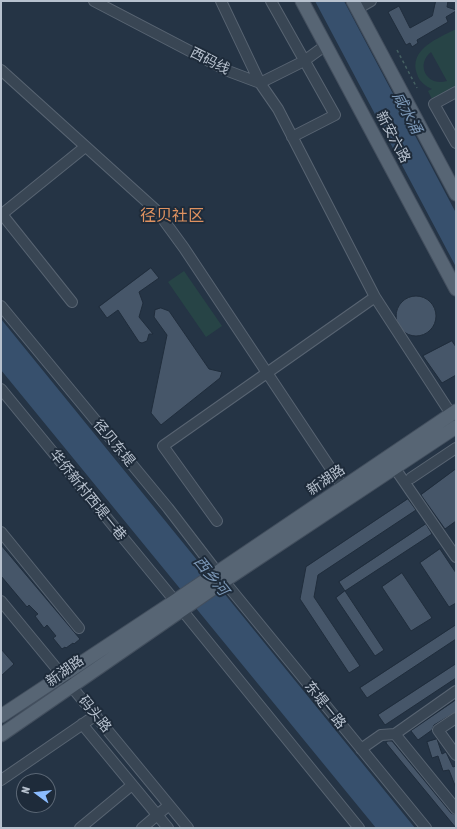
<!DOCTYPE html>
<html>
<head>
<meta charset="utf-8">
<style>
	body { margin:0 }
	#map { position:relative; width:457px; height:829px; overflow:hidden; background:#253445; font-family:"Asap Condensed",sans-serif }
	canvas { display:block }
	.frame { position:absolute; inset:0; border:2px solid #b7c1ce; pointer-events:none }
	.north { position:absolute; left:16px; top:773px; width:40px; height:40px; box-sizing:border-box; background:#1e2b3a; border:1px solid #5b6775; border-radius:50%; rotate:285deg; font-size:11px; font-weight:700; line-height:16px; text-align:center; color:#b7c1ce }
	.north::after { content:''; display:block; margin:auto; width:14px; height:18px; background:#8bbcff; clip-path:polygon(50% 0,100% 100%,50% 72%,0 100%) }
</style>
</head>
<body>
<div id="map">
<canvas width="457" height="829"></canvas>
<div class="frame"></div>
<div class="north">N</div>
</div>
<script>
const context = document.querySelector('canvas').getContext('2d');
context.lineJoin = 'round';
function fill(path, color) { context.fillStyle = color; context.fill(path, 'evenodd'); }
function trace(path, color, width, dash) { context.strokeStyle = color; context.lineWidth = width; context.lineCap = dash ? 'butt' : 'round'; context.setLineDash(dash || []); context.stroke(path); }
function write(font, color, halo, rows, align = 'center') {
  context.font = font + ' "Asap Condensed","Noto Sans SC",sans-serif'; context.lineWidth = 4; context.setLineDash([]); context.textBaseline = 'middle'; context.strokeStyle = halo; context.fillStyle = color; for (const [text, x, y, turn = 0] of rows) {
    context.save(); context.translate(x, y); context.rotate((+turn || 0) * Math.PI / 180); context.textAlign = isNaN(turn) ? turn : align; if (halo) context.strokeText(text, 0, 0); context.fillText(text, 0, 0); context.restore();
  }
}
fill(new Path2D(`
	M456,29V86L432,99L428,91L432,89C425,86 419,81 417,74C408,49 439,38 456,29ZM431,52L447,81C427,87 415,65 431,52Z
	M184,271L222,326L206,337L168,282Z`), '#274446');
fill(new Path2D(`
	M315,1H344L456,213V267Z
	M1,319L415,828H376L1,370Z`), '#37506d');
const building = new Path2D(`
	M436,1H448L447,7L456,10V11L446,17L448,22L417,40L418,43L412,47L410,43L406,45L388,12L399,6L410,28L432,16Z
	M151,268L159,278L139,292L143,303L139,317L153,334H149L147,341L142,343L139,342L118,310L107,318L99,307Z
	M396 316a20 20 0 1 1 40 0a20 20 0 1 1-40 0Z
	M161,308L169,311L209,369L222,372L220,378L161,425L151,413L167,335L154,317L155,310Z
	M452,341L456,347V375L442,383L423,356Z
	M456,469V521L445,529L421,495Z
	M408,499L416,510L318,575L314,597L360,666L349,673L300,599L306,567Z
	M426,524L432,534L345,591L339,582Z
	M1,545L80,639L74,644L73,643L66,648L65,647L62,649L53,638L56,636L47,625L44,628L35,616L38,614L29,605L27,607L1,576Z
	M440,549L456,573V603L449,607L420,563Z
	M402,573L432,618L411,631L382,587Z
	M345,591L384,650L375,656L336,598Z
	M456,625V639L367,698L360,688Z
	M1,649L14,664L1,676Z
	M456,664V678L385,725L378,715Z
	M456,700V712L434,725L432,730L418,740L411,731Z
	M437,739L442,754L446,752L453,767L456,766V788L449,770L443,771L438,756L432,758L427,742Z
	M388,741H392L451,813L456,815V828L386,743Z`);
fill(building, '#465669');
trace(building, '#202d3c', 1);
const minor = new Path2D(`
	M94,1L228,71L260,83L304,61L326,45
	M221,1L260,83L278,109L375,297L451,414
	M271,1L335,115L292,137
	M357,9L371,1
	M1,70L157,211L184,248L347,493
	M456,92L434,104L456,143
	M1,213L72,302
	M2,214L85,147
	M1,306L168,508L224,581L426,828
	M1,389L175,601
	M394,467L456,557
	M411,478L456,448
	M217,521L163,446L375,297
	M1,532L79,628
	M1,601L188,828
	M182,610L359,828
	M456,718L438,730L456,755
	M82,724L168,828
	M395,734L456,809
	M361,749L381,735L395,734L456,691
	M1,780L96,715
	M80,828L132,785
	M142,828L169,805`);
const major = new Path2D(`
	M302,1L456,289
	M353,1L456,194
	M1,716L175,601L456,411
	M1,735L221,583L456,427`);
trace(minor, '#586472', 12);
trace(major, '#434f5e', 15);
trace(new Path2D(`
	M397,50L417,88`), '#456062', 1.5, [3, 3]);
trace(minor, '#394654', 10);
trace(major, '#576574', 13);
write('14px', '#b7c1ce', '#1e2b3a', [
	["西码线",210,61,27],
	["新安六路",393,137,62],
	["径贝东堤",114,443,50],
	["新湖路",326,480,-34],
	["华侨新村西堤一巷",88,495,51],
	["新湖路",65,671,-35],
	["东堤一路",325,705,51],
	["码头路",95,714,51]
]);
write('italic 15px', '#7c98b7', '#1e2b3a', [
	["咸水涌",407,113,62],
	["西乡河",211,576,51]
]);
write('16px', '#df9260', '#1e2b3a', [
	["径贝社区",172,216]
]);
</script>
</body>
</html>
